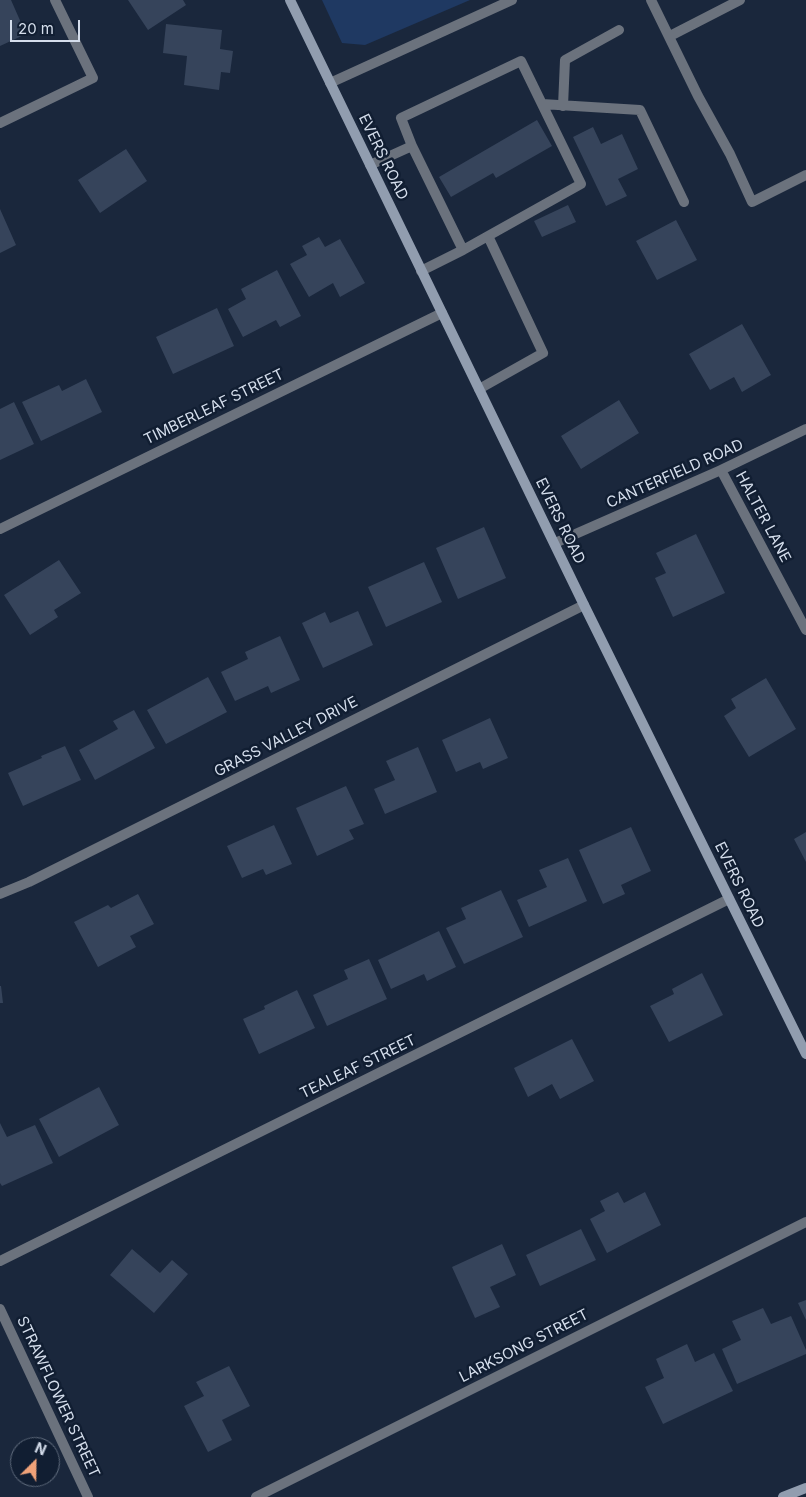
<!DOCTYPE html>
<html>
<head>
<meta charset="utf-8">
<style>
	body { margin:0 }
	#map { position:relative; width:806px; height:1497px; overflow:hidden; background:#1a273c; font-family:Inter,sans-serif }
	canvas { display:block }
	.north { position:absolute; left:10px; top:1437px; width:50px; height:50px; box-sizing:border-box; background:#111e32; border:1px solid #5f6b7c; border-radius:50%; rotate:23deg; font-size:14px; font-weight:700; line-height:20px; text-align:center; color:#d5deec }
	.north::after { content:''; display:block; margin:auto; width:18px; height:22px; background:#f0a279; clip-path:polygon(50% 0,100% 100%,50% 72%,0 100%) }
	.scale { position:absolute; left:10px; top:20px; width:70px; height:22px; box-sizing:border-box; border:2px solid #d5deec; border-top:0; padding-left:6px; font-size:15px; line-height:18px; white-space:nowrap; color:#d5deec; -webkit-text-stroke:4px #111e32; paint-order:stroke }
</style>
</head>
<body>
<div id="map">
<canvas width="806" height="1497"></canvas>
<div class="north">N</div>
<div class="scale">20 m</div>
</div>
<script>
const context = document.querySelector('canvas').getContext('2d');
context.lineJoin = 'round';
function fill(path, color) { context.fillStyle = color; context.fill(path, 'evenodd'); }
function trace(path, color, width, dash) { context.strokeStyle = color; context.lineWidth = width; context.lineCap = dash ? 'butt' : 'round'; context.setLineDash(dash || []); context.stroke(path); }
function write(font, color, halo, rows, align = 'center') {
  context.font = font + ' Inter,sans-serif'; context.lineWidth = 5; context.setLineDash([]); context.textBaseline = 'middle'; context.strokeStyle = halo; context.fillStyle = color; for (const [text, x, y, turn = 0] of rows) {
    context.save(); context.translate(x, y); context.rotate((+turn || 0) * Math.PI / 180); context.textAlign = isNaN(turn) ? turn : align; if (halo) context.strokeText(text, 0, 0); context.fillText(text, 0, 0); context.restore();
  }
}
fill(new Path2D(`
	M322,0H470L365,45L342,43Z`), '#1f3962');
fill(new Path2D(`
	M0,0H11L26,34L0,46Z
	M128,0H183L186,5L148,30Z
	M166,24L222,30L220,49L233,51L230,73L221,72L219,90L184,85L187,56L163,53Z
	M537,120L552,146L496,178L493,173L451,197L439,177Z
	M593,127L601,144L622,134L638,169L618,179L627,196L606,206L573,137Z
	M126,149L147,181L100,213L78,180Z
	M568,205L576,222L542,237L534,221Z
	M0,209L16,245L0,253Z
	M676,220L697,260L657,280L636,241Z
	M319,237L325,247L340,239L365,283L340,297L333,283L309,297L290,264L307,255L302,246Z
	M277,270L301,316L280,327L276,320L243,337L228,309L246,299L241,289Z
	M217,308L234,346L173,374L156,337Z
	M742,324L771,375L742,392L734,377L710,390L689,354Z
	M86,379L102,412L41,441L22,402L59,385L62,391Z
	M619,400L639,433L581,469L561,436Z
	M14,402L34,444L0,460V409Z
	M484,527L506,578L458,599L436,548Z
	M696,534L725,593L673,617L655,578L666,573L656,553Z
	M59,560L81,593L54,610L58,617L30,635L4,595Z
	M424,562L442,602L386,627L368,587Z
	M358,611L373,645L323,668L302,623L325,612L330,623Z
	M280,636L300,680L271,693L268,686L235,701L221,672L248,659L245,652Z
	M208,677L227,712L166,744L147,710Z
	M766,678L796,729L749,757L724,716L736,708L731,699Z
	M134,710L155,748L95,780L79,750L118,729L113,721Z
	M490,718L508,758L483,769L480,762L456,772L442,740Z
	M65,746L81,780L23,806L8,773L42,758L41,756Z
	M418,747L437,792L385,814L374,789L395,780L386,761Z
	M346,786L364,824L349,830L354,839L317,856L296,808Z
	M274,825L292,864L266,875L263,869L242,878L227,846Z
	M631,827L651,871L621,885L625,894L603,904L579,850Z
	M806,832V862L794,839Z
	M568,858L587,901L529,927L517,900L547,887L539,870Z
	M501,890L523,937L464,964L446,928L466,919L461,908Z
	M138,894L154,924L130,936L136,947L98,967L74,922L108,905L111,908Z
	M439,931L456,967L427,981L424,974L391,989L378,960Z
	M369,959L387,999L327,1026L313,995L348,979L344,970Z
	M702,973L723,1015L669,1042L650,1006L674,994L672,989Z
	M0,986H1L3,1003H0Z
	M297,990L315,1028L259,1054L243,1019L265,1009L264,1006Z
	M572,1039L594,1081L560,1099L552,1084L528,1097L514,1068Z
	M99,1087L119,1125L59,1157L39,1119Z
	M0,1123L7,1137L35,1125L53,1163L2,1186L0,1183Z
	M618,1192L624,1203L645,1192L661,1225L607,1253L590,1219L605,1211L600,1201Z
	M581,1229L596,1260L540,1286L526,1255Z
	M502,1244L516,1275L490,1287L500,1307L475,1318L452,1267Z
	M132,1249L160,1273L172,1260L188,1274L154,1313L110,1275Z
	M806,1300V1320L798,1303Z
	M763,1308L771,1324L791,1316L806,1350V1354L737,1384L722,1349L741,1340L732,1321Z
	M687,1344L695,1362L714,1353L733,1391L663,1424L645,1387L664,1378L656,1359Z
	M229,1366L250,1406L222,1420L232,1440L208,1452L184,1406L204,1396L196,1382Z`), '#36445b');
trace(new Path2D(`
	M651,0L698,96L730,154L752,202L806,175
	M670,36L740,0
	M330,83L512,0
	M542,104L640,110L684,202
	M563,106L565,60L619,30
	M370,165L412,146L463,250L581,184L521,61L401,118L412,146
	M421,271L463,250
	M479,389L543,353L488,236`), '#6b727d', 10);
trace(new Path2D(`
	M0,123L93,78L55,0
	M721,470L806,630
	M0,529L442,313
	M555,543L721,470L806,429
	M0,894L29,882L584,605
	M0,1261L729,899
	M0,1309L88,1497
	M256,1497L806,1222`), '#6b727d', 10);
trace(new Path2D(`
	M290,0L584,605L806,1054
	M783,1497L806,1488`), '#919daf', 10);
write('15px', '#d5deec', '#111e32', [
	["EVERS ROAD",383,157,64],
	["TIMBERLEAF STREET",214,407,-26],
	["CANTERFIELD ROAD",675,474,-24],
	["HALTER LANE",763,517,62],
	["EVERS ROAD",560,521,64],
	["GRASS VALLEY DRIVE",286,737,-27],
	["EVERS ROAD",739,885,64],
	["TEALEAF STREET",358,1067,-26],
	["LARKSONG STREET",524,1346,-27],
	["STRAWFLOWER STREET",58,1397,65]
]);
</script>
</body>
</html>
